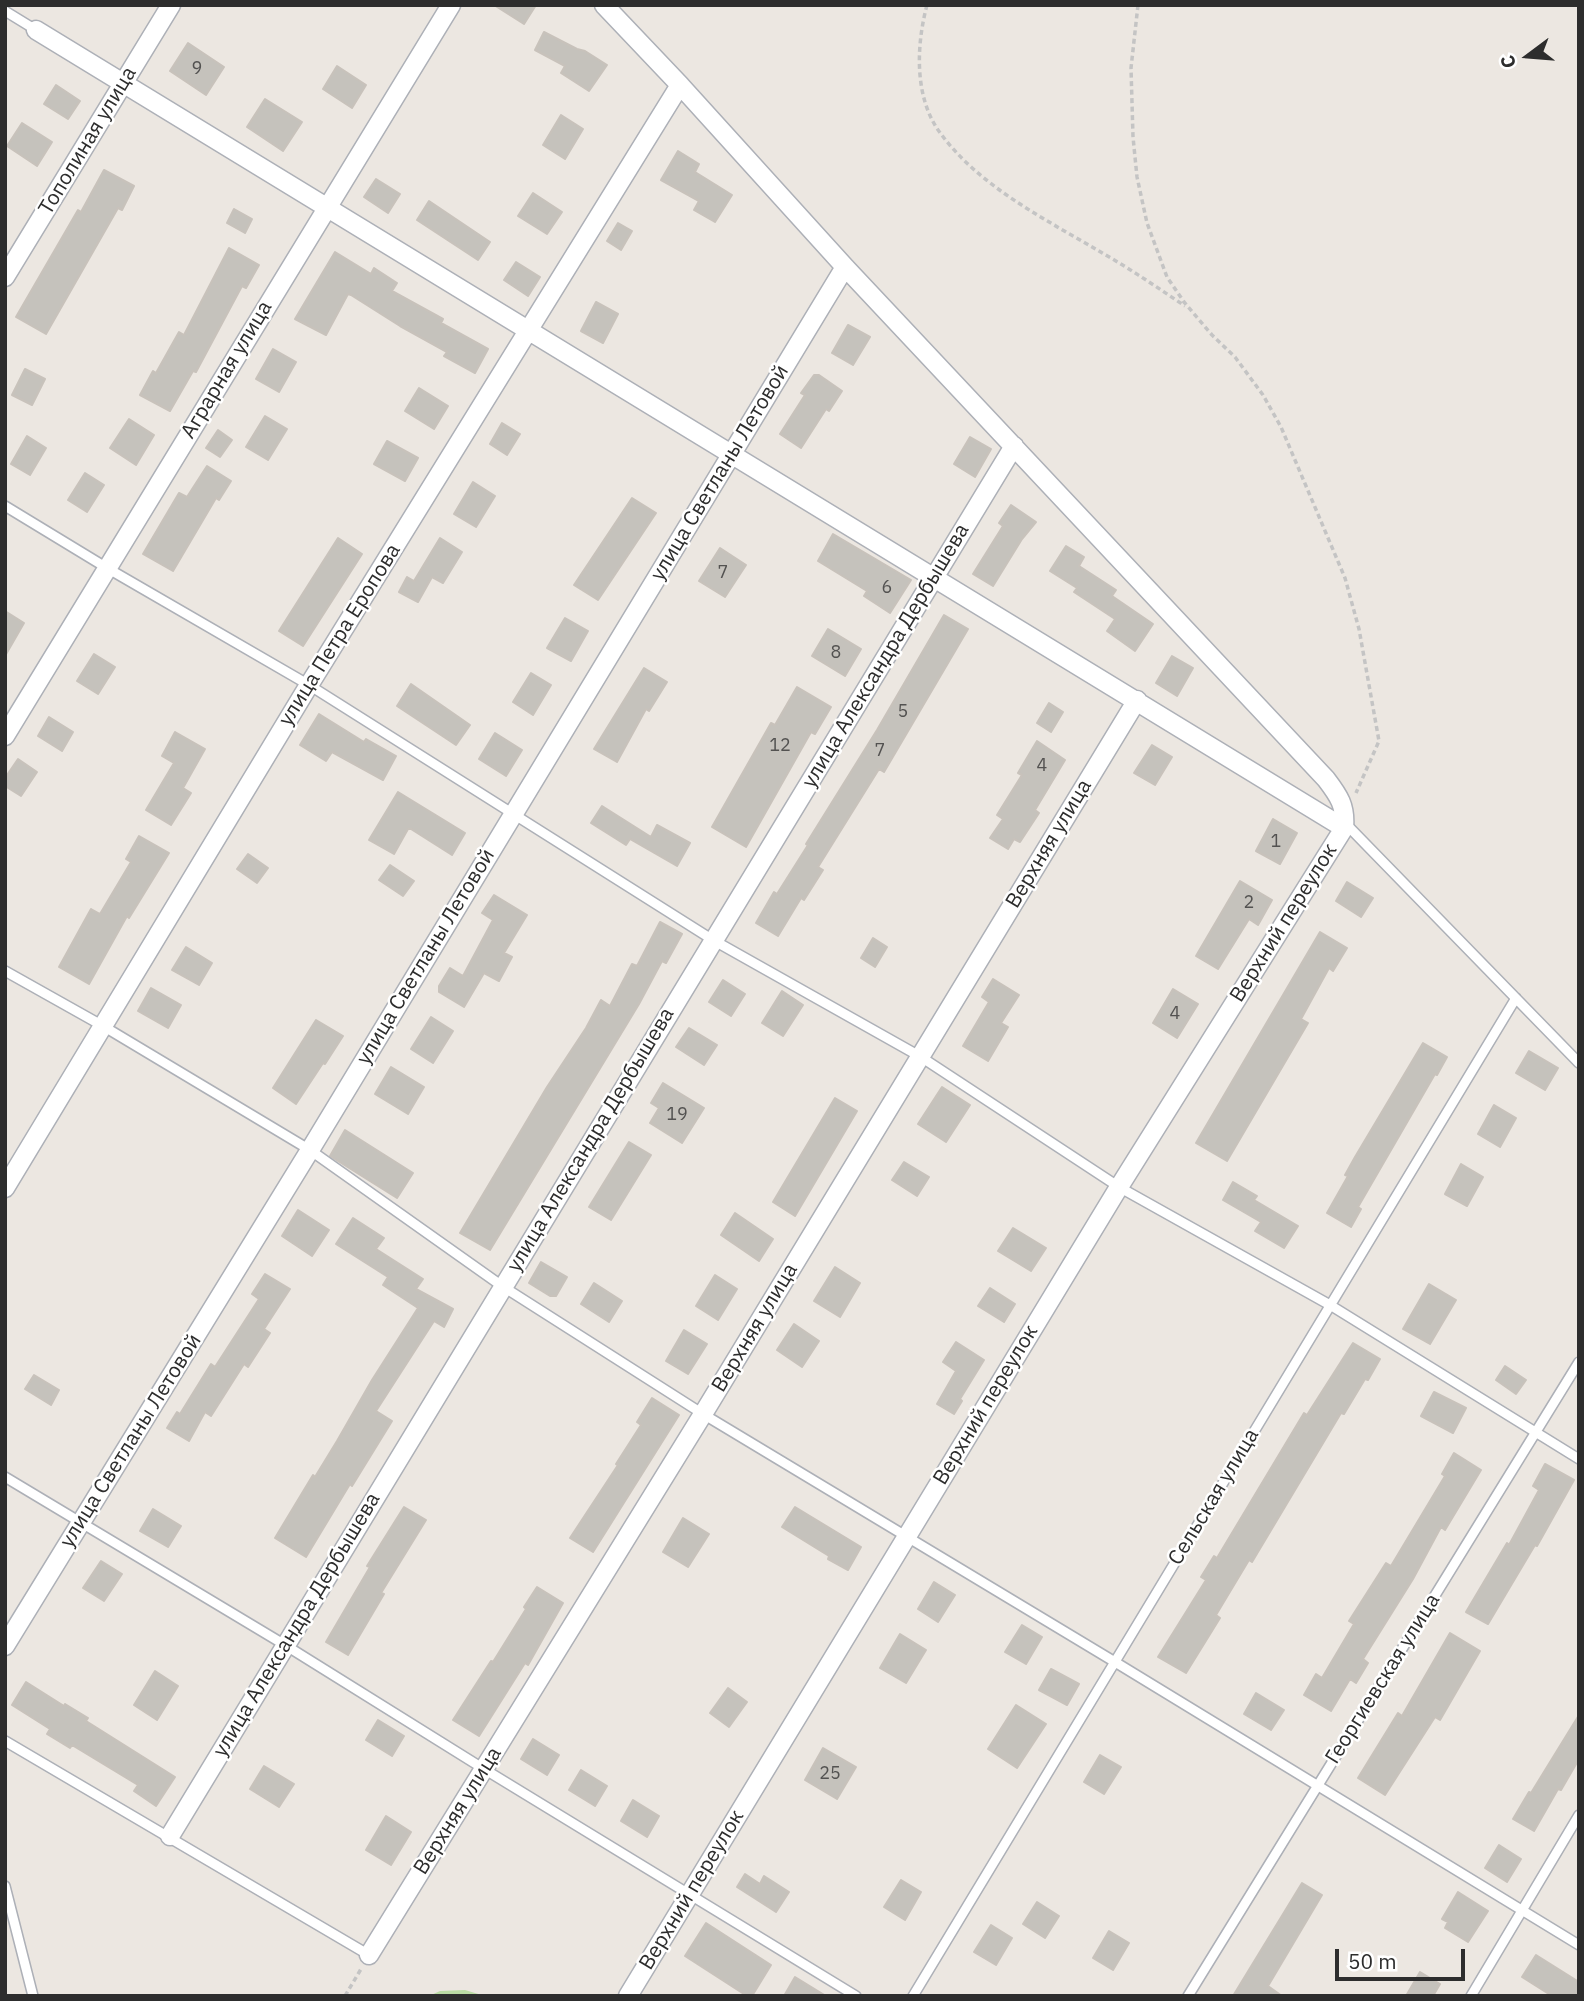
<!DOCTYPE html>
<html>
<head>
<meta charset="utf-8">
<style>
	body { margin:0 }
	#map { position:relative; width:1584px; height:2001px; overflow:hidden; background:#ece7e1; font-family:"IBM Plex Sans",sans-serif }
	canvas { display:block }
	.frame { position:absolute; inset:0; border:7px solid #2d2d2d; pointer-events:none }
	.north { position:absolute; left:1493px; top:21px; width:70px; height:70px; -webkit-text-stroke:5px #fff; paint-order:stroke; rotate:254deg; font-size:19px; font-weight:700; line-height:28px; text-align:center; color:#2d2d2d }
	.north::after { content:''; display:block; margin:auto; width:24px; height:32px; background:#2d2d2d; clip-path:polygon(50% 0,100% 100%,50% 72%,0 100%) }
	.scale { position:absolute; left:1335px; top:1949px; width:130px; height:32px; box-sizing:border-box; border:4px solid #2d2d2d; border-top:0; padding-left:9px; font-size:21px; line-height:24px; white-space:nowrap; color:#2d2d2d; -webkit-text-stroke:5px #fff; paint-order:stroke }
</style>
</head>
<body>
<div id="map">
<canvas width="1584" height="2001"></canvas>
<div class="frame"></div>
<div class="north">С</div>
<div class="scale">50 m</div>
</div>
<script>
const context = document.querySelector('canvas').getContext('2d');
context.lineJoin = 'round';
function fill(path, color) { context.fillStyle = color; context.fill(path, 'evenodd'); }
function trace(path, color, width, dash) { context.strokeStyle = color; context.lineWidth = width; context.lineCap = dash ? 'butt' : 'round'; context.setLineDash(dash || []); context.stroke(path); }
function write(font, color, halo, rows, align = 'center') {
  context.font = font + ' "IBM Plex Sans",sans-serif'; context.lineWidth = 5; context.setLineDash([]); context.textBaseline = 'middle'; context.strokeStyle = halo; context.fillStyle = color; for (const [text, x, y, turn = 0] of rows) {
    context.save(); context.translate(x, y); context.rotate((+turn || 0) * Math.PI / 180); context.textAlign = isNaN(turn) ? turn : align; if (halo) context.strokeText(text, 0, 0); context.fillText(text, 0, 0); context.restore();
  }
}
fill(new Path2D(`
	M465,1990L485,1996H429L440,1991Z`), '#bbdca5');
const building = new Path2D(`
	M494,5H536L524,24Z
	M544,32L577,49L585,51L607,65L589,91L561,73L565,66L535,50Z
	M188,43L224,67L206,95L170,71Z
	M337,66L366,85L352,108L323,89Z
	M56,85L80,101L68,119L44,104Z
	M265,99L302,122L283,151L247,127Z
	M561,115L583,129L565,159L543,145Z
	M22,123L52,142L37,166L7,146Z
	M678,151L699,164L695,172L732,195L715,222L694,210L699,201L661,180Z
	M104,170L134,186L122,210L118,208L46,334L16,317L78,210L81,212Z
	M376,179L400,194L388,213L364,197Z
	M533,193L562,212L547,234L518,216Z
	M429,201L490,242L478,260L417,220Z
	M234,209L252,219L245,233L227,223Z
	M618,223L632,231L621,250L607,241Z
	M229,248L259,265L246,288L242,286L196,372L193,371L170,411L140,395L153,371L156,373L179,332L184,335Z
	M335,252L371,274L374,268L397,283L392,291L443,319L441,323L488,349L475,373L444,356L447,352L400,326L351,295L348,294L326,335L295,319Z
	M516,262L540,277L528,296L504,280Z
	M596,302L618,314L603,343L581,331Z
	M848,325L870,337L853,365L832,353Z
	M273,349L296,362L279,392L256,379Z
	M25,369L45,379L32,405L12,395Z
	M814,375H819L842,391L829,411L826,409L801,448L780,434L805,395L801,393Z
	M419,388L448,406L434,429L405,411Z
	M265,416L287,429L268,460L246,447Z
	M129,419L154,435L136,465L110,448Z
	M502,423L520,434L507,455L490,444Z
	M218,430L232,440L220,457L206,448Z
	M27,436L46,448L30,475L11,464Z
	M970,437L991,449L975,477L954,464Z
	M387,441L418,458L405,481L374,464Z
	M207,466L231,481L219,500L216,498L173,571L143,554L179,493L187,497Z
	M85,473L104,485L87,512L68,500Z
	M473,482L495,496L476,527L454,514Z
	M632,498L656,513L598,600L574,585Z
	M1011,505L1036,522L1022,539L993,586L973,574L1003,526L999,523Z
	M833,534L911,580L890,613L864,596L867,591L818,561Z
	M338,538L362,554L303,646L279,631Z
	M440,538L462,552L443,583L432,577L418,602L399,592L407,577L414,581Z
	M1066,546L1084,557L1079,566L1116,590L1112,596L1153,624L1135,651L1107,631L1115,619L1074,592L1077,588L1050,571Z
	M720,548L746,565L725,597L699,581Z
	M5,611L24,623L5,656Z
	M944,615L968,629L884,772L879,769L818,867L823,870L804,900L801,898L778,936L756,923L774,892L777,894L808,845L806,844L877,730Z
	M565,618L588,631L571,661L547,648Z
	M828,629L861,649L845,676L812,656Z
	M94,654L115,667L98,694L77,681Z
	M1172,656L1193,668L1177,696L1156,683Z
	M644,668L667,682L649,711L646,709L617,762L594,749Z
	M531,673L551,685L533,715L513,702Z
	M411,684L470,725L456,745L397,706Z
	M797,687L831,707L815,734L811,732L746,847L712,827L771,723L775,725Z
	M1049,703L1063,712L1051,732L1037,723Z
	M319,714L364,742L366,739L396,756L383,780L332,752L326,761L300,745Z
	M49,717L73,732L62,751L38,736Z
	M175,732L205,749L183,788L191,793L171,825L146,810L174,763L162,756Z
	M495,733L522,750L506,776L479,759Z
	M1037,741L1065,760L1035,810L1039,813L1020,842L1014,839L1008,849L990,838L1003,819L997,815L1022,775L1018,773Z
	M1152,745L1172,757L1155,785L1134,773Z
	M18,759L37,772L21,796L5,786V778Z
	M398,792L465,833L452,855L411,829H408L394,854L369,840Z
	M602,806L651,837L657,825L690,843L677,866L630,839L626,845L591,823Z
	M1273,819L1297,833L1280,864L1256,851Z
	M139,836L169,853L129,918L127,916L89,984L59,967L91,909L100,914L131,862L126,859Z
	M248,854L268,868L257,883L237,869Z
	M390,865L414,881L403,896L379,880Z
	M1240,881L1272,900L1258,925L1249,919L1218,969L1196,956Z
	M1347,882L1373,898L1361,917L1336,901Z
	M494,895L527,915L504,953L512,957L499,981L484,973L464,1007L439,992V986L450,968L463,976L493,920L482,913Z
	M660,922L682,934L666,963L662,961L639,1004L490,1250L460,1233L547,1087L586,1028L601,1000L610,1006L632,964L637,966Z
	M1320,932L1347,948L1333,971L1329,968L1301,1019L1308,1023L1227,1161L1196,1143Z
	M873,938L887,947L875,967L861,958Z
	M186,947L212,963L199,985L172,970Z
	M993,979L1019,995L1001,1023L1008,1027L988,1061L963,1046L989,1002L982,997Z
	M723,980L745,994L731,1016L709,1002Z
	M151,988L181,1005L168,1028L138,1011Z
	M1173,989L1198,1004L1177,1038L1153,1023Z
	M782,991L803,1005L783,1036L762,1023Z
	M431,1017L453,1031L433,1063L411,1049Z
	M316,1020L343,1036L325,1064L323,1063L296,1104L273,1088Z
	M689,1028L717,1045L704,1065L676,1047Z
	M1423,1043L1447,1057L1437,1075L1435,1074L1358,1207L1361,1209L1351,1227L1327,1213L1348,1176L1345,1175L1355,1157Z
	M1529,1051L1558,1068L1545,1090L1516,1073Z
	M391,1067L424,1087L408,1114L375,1094Z
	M663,1083L704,1108L682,1143L650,1123L659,1108L651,1103Z
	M942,1087L970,1105L946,1142L918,1124Z
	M835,1098L857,1111L795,1216L773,1202Z
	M1494,1105L1516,1118L1500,1147L1478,1134Z
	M345,1130L413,1173L397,1198L330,1156Z
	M629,1142L651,1155L611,1220L589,1207Z
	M904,1162L929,1177L917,1196L892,1180Z
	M1461,1164L1483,1177L1467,1206L1445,1194Z
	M1233,1182L1257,1196L1254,1200L1298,1226L1284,1248L1255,1231L1261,1222L1223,1200Z
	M298,1210L329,1230L312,1256L282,1236Z
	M735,1213L773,1239L759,1261L721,1235Z
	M353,1218L384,1238L376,1249L423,1279L416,1289L453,1309L444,1327L434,1321L376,1411L392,1421L352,1486L350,1484L306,1557L275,1538L313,1475L315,1477L337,1441L372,1380L418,1308L383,1285L388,1277L336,1244Z
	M1013,1228L1046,1248L1031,1271L998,1251Z
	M541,1262L567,1277L556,1296H550L529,1283Z
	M835,1267L860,1283L840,1317L814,1301Z
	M265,1274L290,1289L264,1329L270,1333L248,1367L244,1364L211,1416L205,1412L189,1441L167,1428L177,1412L180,1414L211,1364L215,1367L259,1299L252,1294Z
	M715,1275L737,1289L718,1320L696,1306Z
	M594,1283L622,1301L609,1322L581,1304Z
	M1429,1284L1456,1300L1430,1344L1403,1329Z
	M990,1288L1015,1304L1004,1322L978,1306Z
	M794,1324L819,1341L802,1367L777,1350Z
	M684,1330L707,1344L688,1374L666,1361Z
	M956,1342L984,1360L960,1399L962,1401L954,1414L937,1404L956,1371L943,1362Z
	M1353,1343L1380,1359L1368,1380L1365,1379L1344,1414L1341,1413L1252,1562L1249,1560L1216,1615L1220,1618L1186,1673L1158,1657L1206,1580L1201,1577L1214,1556L1217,1558L1304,1413L1307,1415Z
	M1505,1366L1526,1380L1516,1394L1496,1380Z
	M34,1375L59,1390L51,1405L25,1389Z
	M1434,1392L1466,1408L1453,1433L1421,1416Z
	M652,1398L679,1415L593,1552L570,1538L618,1465L616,1464L641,1425L637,1422Z
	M1454,1453L1481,1470L1445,1530L1441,1527L1413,1579L1363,1659L1368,1663L1356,1683L1350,1679L1331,1711L1304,1695L1316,1674L1322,1678L1354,1624L1349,1621L1386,1563L1391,1566L1445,1476L1442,1474Z
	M1545,1464L1574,1480L1537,1546L1535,1545L1488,1624L1466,1612L1507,1543L1509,1545L1539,1490L1533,1486Z
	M404,1507L426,1520L381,1593L384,1594L348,1655L326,1642L370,1567L367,1566Z
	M795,1507L861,1547L848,1570L828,1559L829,1556L782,1527Z
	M153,1509L181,1526L168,1547L140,1531Z
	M683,1518L709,1534L688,1567L663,1552Z
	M101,1561L122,1574L104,1601L83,1588Z
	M934,1582L955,1595L938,1622L918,1609Z
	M537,1587L563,1603L528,1665L525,1663L479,1736L453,1720L491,1661L493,1662L526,1609L524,1607Z
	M1022,1625L1042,1637L1026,1664L1005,1652Z
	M1450,1633L1480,1651L1440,1720L1435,1717L1385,1795L1358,1778L1398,1713L1402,1716Z
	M900,1634L926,1650L906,1683L880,1668Z
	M1051,1669L1079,1684L1067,1705L1039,1690Z
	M155,1671L178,1686L157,1720L134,1705Z
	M26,1682L64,1706L65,1704L88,1718L86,1721L175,1777L156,1806L134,1791L138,1785L72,1745L70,1748L47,1734L50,1729L12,1705Z
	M728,1688L747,1702L729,1727L710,1713Z
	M1256,1693L1284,1710L1271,1730L1244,1714Z
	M1016,1705L1046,1724L1017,1768L988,1749Z
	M1579,1715V1759L1561,1790L1558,1789L1534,1831L1513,1819L1529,1792L1531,1793Z
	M378,1720L404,1736L392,1756L366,1740Z
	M533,1739L559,1755L547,1775L521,1759Z
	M823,1748L856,1767L837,1799L805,1780Z
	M1100,1755L1121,1767L1104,1794L1084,1782Z
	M264,1766L294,1784L279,1807L250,1789Z
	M581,1770L607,1786L595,1806L569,1790Z
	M633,1800L659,1816L647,1837L621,1821Z
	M386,1816L411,1832L391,1865L366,1850Z
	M1499,1845L1521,1859L1507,1882L1485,1868Z
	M745,1874L760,1884L764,1876L789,1892L776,1912L737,1887Z
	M901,1880L921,1892L905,1920L884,1907Z
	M1302,1883L1322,1895L1268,1986L1282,1996H1233Z
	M1458,1892L1488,1911L1468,1942L1445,1928L1448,1922L1442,1919Z
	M1037,1902L1059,1916L1045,1938L1023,1924Z
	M706,1923L771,1965L752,1996H747L685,1956Z
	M991,1925L1012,1938L996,1965L974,1952Z
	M1109,1931L1129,1943L1113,1970L1093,1958Z
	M1536,1955L1579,1982V1996H1552L1522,1977Z
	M1420,1972L1440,1984L1433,1996H1406Z
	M795,1977L826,1996H784Z`);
fill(building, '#c5c2bc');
trace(building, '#c8c2bb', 2);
const lane = new Path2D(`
	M5,11L36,30
	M5,506L107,568L309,685L713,940L921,1057L1119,1187L1330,1305L1579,1459
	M1346,824L1579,1063
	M5,971L103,1026L310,1150L502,1286L703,1414L1115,1662L1579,1945
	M5,1477L285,1645L484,1769L856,1996
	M5,1741L369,1955
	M5,1886L33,1996
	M913,1996L1516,998
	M1188,1996L1579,1362
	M1471,1996L1579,1815`);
const street = new Path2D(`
	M604,5L680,85L845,267L1326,779C1339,796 1346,806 1344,828L1119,1187L628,1996
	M36,30L1344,828
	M5,277L171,5
	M5,736L451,5
	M5,1188L309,685L680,85
	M5,1646L310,1150L845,267
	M170,1836L1014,446
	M369,1955L703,1414L1137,700`);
trace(lane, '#adb0b7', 12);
trace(street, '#adb0b7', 21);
trace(new Path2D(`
	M927,5C916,46 914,99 941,134C981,188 1047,220 1104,254C1132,270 1158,288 1185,306
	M1138,5L1131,68L1133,137L1137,177L1147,223L1167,277L1184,302L1212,335L1235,357L1263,395L1281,427L1345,578L1359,629L1379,741L1356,793
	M345,1996L361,1969`), '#c4c4c4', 3.5, [5, 3.5]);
trace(lane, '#fff', 9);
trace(street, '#fff', 18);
write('18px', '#535251', null, [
	["9",197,69],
	["7",723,573],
	["6",887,588],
	["8",836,653],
	["5",903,712],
	["12",780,746],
	["7",880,751],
	["4",1042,766],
	["1",1276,842],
	["2",1249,903],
	["4",1175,1014],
	["19",677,1115],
	["25",830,1774]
]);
write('21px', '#2d2d2d', '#fff', [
	["Тополиная улица",88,141,-59],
	["Аграрная улица",227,370,-59],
	["улица Светланы Летовой",720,473,-59],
	["улица Петра Еропова",340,635,-58],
	["улица Александра Дербышева",886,656,-59],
	["Верхняя улица",1049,844,-59],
	["Верхний переулок",1284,923,-58],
	["улица Светланы Летовой",426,957,-59],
	["улица Александра Дербышева",591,1140,-59],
	["Верхняя улица",755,1328,-59],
	["Верхний переулок",986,1405,-59],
	["улица Светланы Летовой",131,1441,-58],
	["Сельская улица",1214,1497,-59],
	["улица Александра Дербышева",297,1625,-59],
	["Георгиевская улица",1383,1679,-58],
	["Верхняя улица",458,1811,-58],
	["Верхний переулок",692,1890,-59]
]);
</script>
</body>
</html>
